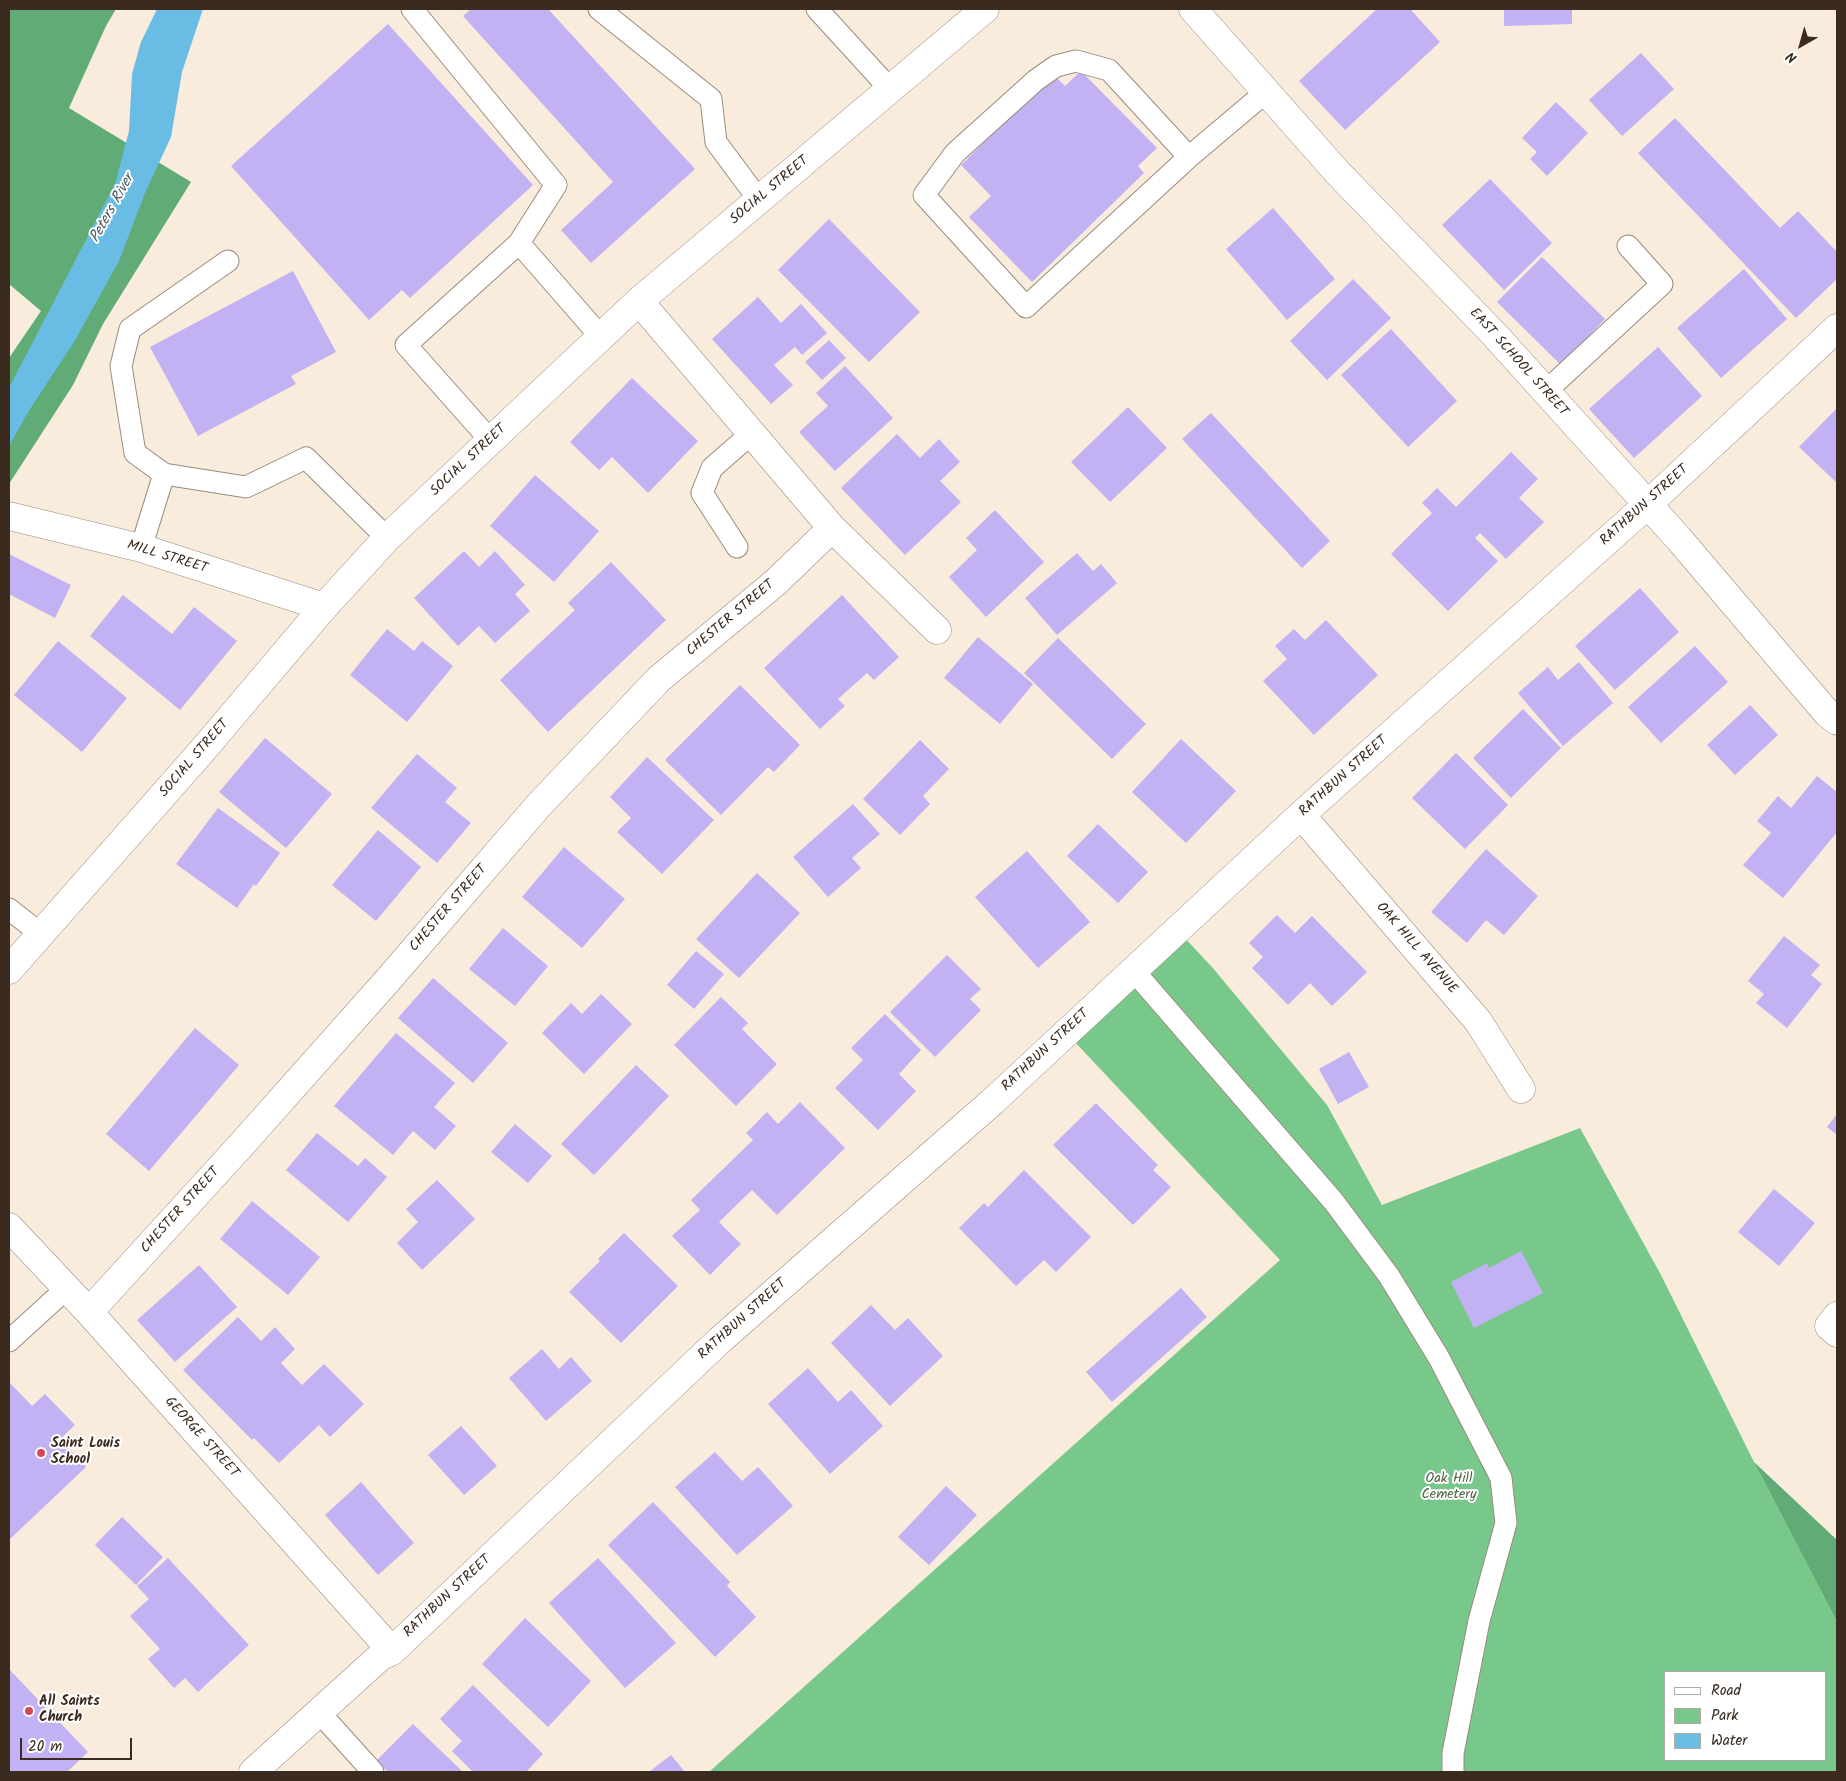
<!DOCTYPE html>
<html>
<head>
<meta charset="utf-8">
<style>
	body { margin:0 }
	#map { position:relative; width:1846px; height:1781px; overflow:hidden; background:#f9ecdc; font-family:Kalam,sans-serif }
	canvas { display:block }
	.frame { position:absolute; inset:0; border:10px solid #3b2a1e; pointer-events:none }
	.legend { position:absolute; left:1664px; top:1671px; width:162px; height:90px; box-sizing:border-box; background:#fff; border:1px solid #b1aaa5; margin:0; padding:6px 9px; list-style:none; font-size:15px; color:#3b2a1e }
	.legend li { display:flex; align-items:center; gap:10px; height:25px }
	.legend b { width:25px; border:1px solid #b1aaa5 }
	.north { position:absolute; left:1776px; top:20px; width:50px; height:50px; -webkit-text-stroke:4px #fff; paint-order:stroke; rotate:218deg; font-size:14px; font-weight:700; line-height:20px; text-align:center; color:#3b2a1e }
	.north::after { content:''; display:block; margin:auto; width:18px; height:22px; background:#3b2a1e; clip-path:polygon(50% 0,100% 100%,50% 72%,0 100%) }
	.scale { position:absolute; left:20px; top:1738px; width:112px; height:22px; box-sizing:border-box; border:2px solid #3b2a1e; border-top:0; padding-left:6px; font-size:15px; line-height:18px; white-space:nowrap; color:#3b2a1e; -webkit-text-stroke:4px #fff; paint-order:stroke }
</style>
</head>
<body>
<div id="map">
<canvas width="1846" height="1781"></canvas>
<div class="frame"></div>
<ul class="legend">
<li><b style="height:6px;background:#fff"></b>Road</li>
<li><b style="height:14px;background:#77c88a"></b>Park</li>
<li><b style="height:14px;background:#69bde5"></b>Water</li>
</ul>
<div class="north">N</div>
<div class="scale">20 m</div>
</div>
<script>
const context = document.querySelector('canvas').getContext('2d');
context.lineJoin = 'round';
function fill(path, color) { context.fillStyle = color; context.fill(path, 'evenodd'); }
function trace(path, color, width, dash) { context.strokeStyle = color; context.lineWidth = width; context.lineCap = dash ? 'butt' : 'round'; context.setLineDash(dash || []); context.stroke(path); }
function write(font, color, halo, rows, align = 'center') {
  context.font = font + ' Kalam,sans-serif'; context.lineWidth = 4; context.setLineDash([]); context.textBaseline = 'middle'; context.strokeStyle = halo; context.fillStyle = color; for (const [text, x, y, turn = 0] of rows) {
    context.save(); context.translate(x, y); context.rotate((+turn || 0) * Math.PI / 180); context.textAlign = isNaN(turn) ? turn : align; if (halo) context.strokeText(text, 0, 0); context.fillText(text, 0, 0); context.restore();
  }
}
fill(new Path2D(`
	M1180,933L1212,967L1327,1105L1382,1205L1580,1128L1661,1275L1754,1462L1837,1622V1772H709L1280,1260L1073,1040ZM1665,1672H1825V1760H1665Z`), '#77c88a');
fill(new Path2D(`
	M9,9H116L106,26L69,108L191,182L103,324L73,385L9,484V358L41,311L9,284Z
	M1754,1462L1837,1540V1622Z`), '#61ac76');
fill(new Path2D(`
	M157,9H203L182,72L171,137L145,193L119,261L74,342L30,409L9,446V388L115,184L129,131L132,74L141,42Z`), '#69bde5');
fill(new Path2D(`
	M471,9H548L695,169L591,263L561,230L613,182L463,16Z
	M1377,9H1410L1440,42L1345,130L1299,81Z
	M1504,9H1572V24L1504,26Z
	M388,24L533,185L410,298L402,290L369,320L231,166Z
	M1641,53L1674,89L1622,136L1589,100Z
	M1081,71L1157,148L1138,166L1144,173L1032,282L969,217L991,196L961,165L1053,74L1065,86Z
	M1556,102L1588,133L1547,176L1530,159L1537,152L1522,138Z
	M1675,118L1780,228L1798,211L1837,252V279L1796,318L1638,153Z
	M1490,179L1552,243L1504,290L1442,225Z
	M1273,208L1335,279L1287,320L1226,249Z
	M829,219L920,312L869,362L778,270Z
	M1542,257L1605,319L1561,365L1497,302Z
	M1744,269L1787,319L1721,378L1677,328Z
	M293,271L336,352L291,376L296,384L198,436L150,347Z
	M1353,279L1391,318L1327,380L1290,341Z
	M758,297L781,323L801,304L827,333L802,355L795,347L774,365L793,385L771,404L712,339Z
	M1391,329L1457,401L1408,447L1341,375Z
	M829,340L846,358L822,380L805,362Z
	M1658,347L1702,396L1634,458L1589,409Z
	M845,366L893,418L835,471L799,432L828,406L816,393Z
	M632,378L698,441L648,493L612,457L599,470L570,442Z
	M1128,407L1167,448L1110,502L1071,462Z
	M1837,408V483L1799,447Z
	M1211,413L1330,541L1302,568L1182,439Z
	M897,434L920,458L939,439L960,462L940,481L961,502L905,555L841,488Z
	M1511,452L1538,479L1519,498L1544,522L1506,559L1480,533L1475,538L1498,561L1448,611L1391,554L1432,513L1422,503L1437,488L1456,507Z
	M535,475L599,531L554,582L490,526Z
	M995,510L1044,562L986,617L949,577L977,550L966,538Z
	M464,551L479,567L495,551L525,585L515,594L530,611L495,643L479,626L458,646L414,598Z
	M1077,553L1093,571L1101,564L1117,583L1057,635L1025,598Z
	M9,554L71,585L55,618L9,594Z
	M611,562L666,620L548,732L500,680L575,610L568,603Z
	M1640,588L1679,632L1615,690L1575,646Z
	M123,595L172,634L194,607L237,641L180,710L90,636Z
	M842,595L899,657L874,680L867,673L838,699L845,706L820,729L764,668Z
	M1326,620L1378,675L1314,735L1263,681L1287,659L1275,646L1294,629L1305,640Z
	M387,629L414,651L422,641L453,666L407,722L350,675Z
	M978,637L1033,684L1000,724L944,678Z
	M1058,638L1146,724L1112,759L1024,673Z
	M58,641L127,698L82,752L14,695Z
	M1695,646L1728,682L1661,743L1628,707Z
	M1579,662L1613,703L1563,746L1518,693L1548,667L1558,680Z
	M740,685L800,745L774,772L768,767L721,815L665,760Z
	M1750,705L1778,735L1735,775L1707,745Z
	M1523,709L1561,748L1511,798L1473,758Z
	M265,738L332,794L286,848L219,792Z
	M1181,739L1236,791L1186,843L1132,792Z
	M920,740L949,769L923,796L930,804L900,835L863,799Z
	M1456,753L1508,805L1465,849L1412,798Z
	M417,754L457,788L445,802L471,823L437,863L371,808Z
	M647,757L714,820L662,874L617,832L631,818L610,797Z
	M1817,776L1837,792V832L1783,898L1743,865L1771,833L1757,821L1778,796L1791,808Z
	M853,804L880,834L852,858L861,868L828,897L793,857Z
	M218,808L280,853L256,886L254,884L237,908L176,864Z
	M1098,824L1148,872L1118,903L1067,856Z
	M378,830L421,867L376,921L332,885Z
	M564,847L625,899L582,948L522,897Z
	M1486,849L1538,896L1504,935L1486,920L1467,943L1431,912Z
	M1027,851L1090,922L1038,968L975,897Z
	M757,873L800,913L739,978L696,939Z
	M1277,915L1295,933L1312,916L1367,972L1332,1006L1310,983L1288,1005L1252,968L1263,957L1249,943Z
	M503,928L548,966L515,1006L469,969Z
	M1784,936L1820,965L1811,975L1822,984L1787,1028L1756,1003L1764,994L1748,981Z
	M696,951L724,974L694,1009L667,985Z
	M947,955L981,989L970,999L981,1010L935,1057L890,1012Z
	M433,978L508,1043L473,1083L398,1018Z
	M601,994L632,1024L584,1074L542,1033L571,1003L582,1014Z
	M721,997L748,1023L742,1029L777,1064L736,1106L674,1045Z
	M885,1014L921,1050L899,1074L916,1091L878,1130L835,1088L863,1060L851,1048Z
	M195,1028L239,1065L149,1171L106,1134Z
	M396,1033L455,1083L434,1107L456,1126L435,1150L413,1131L393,1155L334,1106Z
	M1349,1052L1369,1087L1338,1104L1319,1069Z
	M636,1065L669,1096L594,1175L561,1144Z
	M800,1102L845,1148L777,1215L752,1190L719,1222L741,1244L710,1275L672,1236L700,1210L691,1200L753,1140L746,1133L767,1112L778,1124Z
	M1096,1103L1158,1165L1153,1170L1171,1187L1133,1225L1053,1145Z
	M1837,1114V1135L1827,1127Z
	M515,1124L552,1156L528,1183L491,1152Z
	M317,1133L358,1166L365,1158L387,1177L348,1222L286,1170Z
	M1024,1170L1091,1237L1056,1272L1044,1260L1016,1286L959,1228L984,1203L988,1207Z
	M437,1180L475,1219L422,1270L397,1243L418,1222L406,1209Z
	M1774,1189L1815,1223L1779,1266L1738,1232Z
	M252,1201L320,1257L288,1295L220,1239Z
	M624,1233L678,1286L621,1343L569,1292L600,1261L598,1259Z
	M1521,1251L1543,1293L1474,1328L1451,1282L1487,1263L1489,1268Z
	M199,1265L237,1307L175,1362L137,1320Z
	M1181,1288L1207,1317L1112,1402L1086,1372Z
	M871,1305L895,1330L908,1318L943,1356L890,1406L831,1343Z
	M238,1317L261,1341L275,1327L295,1349L281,1363L302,1385L324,1364L364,1404L330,1437L319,1425L279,1463L254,1438L252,1440L183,1370Z
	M542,1349L559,1369L571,1357L592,1381L546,1421L509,1378Z
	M808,1368L838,1402L851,1390L883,1426L830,1474L768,1404Z
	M9,1382L32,1406L45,1394L75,1425L60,1439L86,1467L9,1540Z
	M461,1426L497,1466L464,1495L428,1455Z
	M715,1452L742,1481L758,1467L793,1506L737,1555L675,1487Z
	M361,1482L414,1543L378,1575L325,1515Z
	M946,1486L977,1515L929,1565L898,1537Z
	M653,1502L730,1582L727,1586L756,1617L715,1657L608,1545Z
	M122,1517L163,1557L136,1585L95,1545Z
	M168,1558L249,1645L198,1692L185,1678L174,1688L148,1659L160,1649L130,1616L149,1599L137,1586Z
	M598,1558L676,1643L625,1688L549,1603Z
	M525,1618L591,1681L548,1727L482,1664Z
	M9,1669L88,1752L67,1772H9Z
	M473,1685L543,1754L526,1772H473L452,1751L462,1741L440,1719Z
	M413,1724L463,1772H388L376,1761Z
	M671,1755L685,1772H649Z`), '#c2b1f3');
const service = new Path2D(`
	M412,9L556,185L519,243L406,345L491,441
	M599,9L711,99L716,142L759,200
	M817,9L890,89
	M1189,157L1109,70L1076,61L1056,66L1036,80L955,153L924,195L1026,307L1189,157L1266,92
	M519,243L601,337
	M1545,392L1662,284L1628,246
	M164,474L246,487L306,458L387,538
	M737,547L702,493L712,468L752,433
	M141,548L164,474L135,453L121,366L130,329L228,261
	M9,909L41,934
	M1133,970L1334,1202L1389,1276L1439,1358L1501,1478L1506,1523L1479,1621L1453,1753V1772
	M9,1341L67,1288
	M319,1712L373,1772`);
const minor = new Path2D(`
	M1193,9L1338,173L1493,333L1679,539L1827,713L1837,721
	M639,301L832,528L937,630
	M9,516L141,548L324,607
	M1301,815L1478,1021L1521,1089
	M9,1227L89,1312L392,1651
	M89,1312L243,1143L388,980L539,805L659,679L776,582L832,528
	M1837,1316L1829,1326L1837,1333`);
const secondary = new Path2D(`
	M253,1772L381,1656L392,1651L720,1340L992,1102L1301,815L1647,505L1837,328`);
const primary = new Path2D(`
	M9,970L202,751L324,607L387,538L639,301L985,9`);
trace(service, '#9a8b7d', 23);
trace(minor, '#9a8b7d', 29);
trace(secondary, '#9a8b7d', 29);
trace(primary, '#9a8b7d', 29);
trace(service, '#fff', 21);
trace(minor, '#fff', 28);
trace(secondary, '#fff', 28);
trace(primary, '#fff', 28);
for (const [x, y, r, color] of [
	[41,1453,5,"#d1495b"],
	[29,1711,5,"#d1495b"]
]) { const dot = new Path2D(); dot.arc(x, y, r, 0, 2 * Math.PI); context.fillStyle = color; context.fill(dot); trace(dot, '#fff', 2); }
write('14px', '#3b2a1e', '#fff', [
	["SOCIAL STREET",770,191,-40],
	["EAST SCHOOL STREET",1518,363,48],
	["SOCIAL STREET",469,461,-43],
	["RATHBUN STREET",1645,506,-42],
	["MILL STREET",167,558,17],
	["CHESTER STREET",731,619,-40],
	["SOCIAL STREET",195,759,-49],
	["RATHBUN STREET",1344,777,-42],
	["CHESTER STREET",449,909,-49],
	["OAK HILL AVENUE",1416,949,49],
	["RATHBUN STREET",1046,1051,-43],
	["CHESTER STREET",181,1211,-48],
	["RATHBUN STREET",743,1320,-42],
	["GEORGE STREET",201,1438,48],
	["RATHBUN STREET",448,1597,-43]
]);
write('bold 14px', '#3b2a1e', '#fff', [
	["Saint Louis",51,1445],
	["School",51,1461],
	["All Saints",39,1703],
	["Church",39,1719]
], 'left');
write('14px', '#506144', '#fff', [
	["Oak Hill",1449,1480],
	["Cemetery",1449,1496]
]);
write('italic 15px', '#4b5d64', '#fff', [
	["Peters River",113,209,-61]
]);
</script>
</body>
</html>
